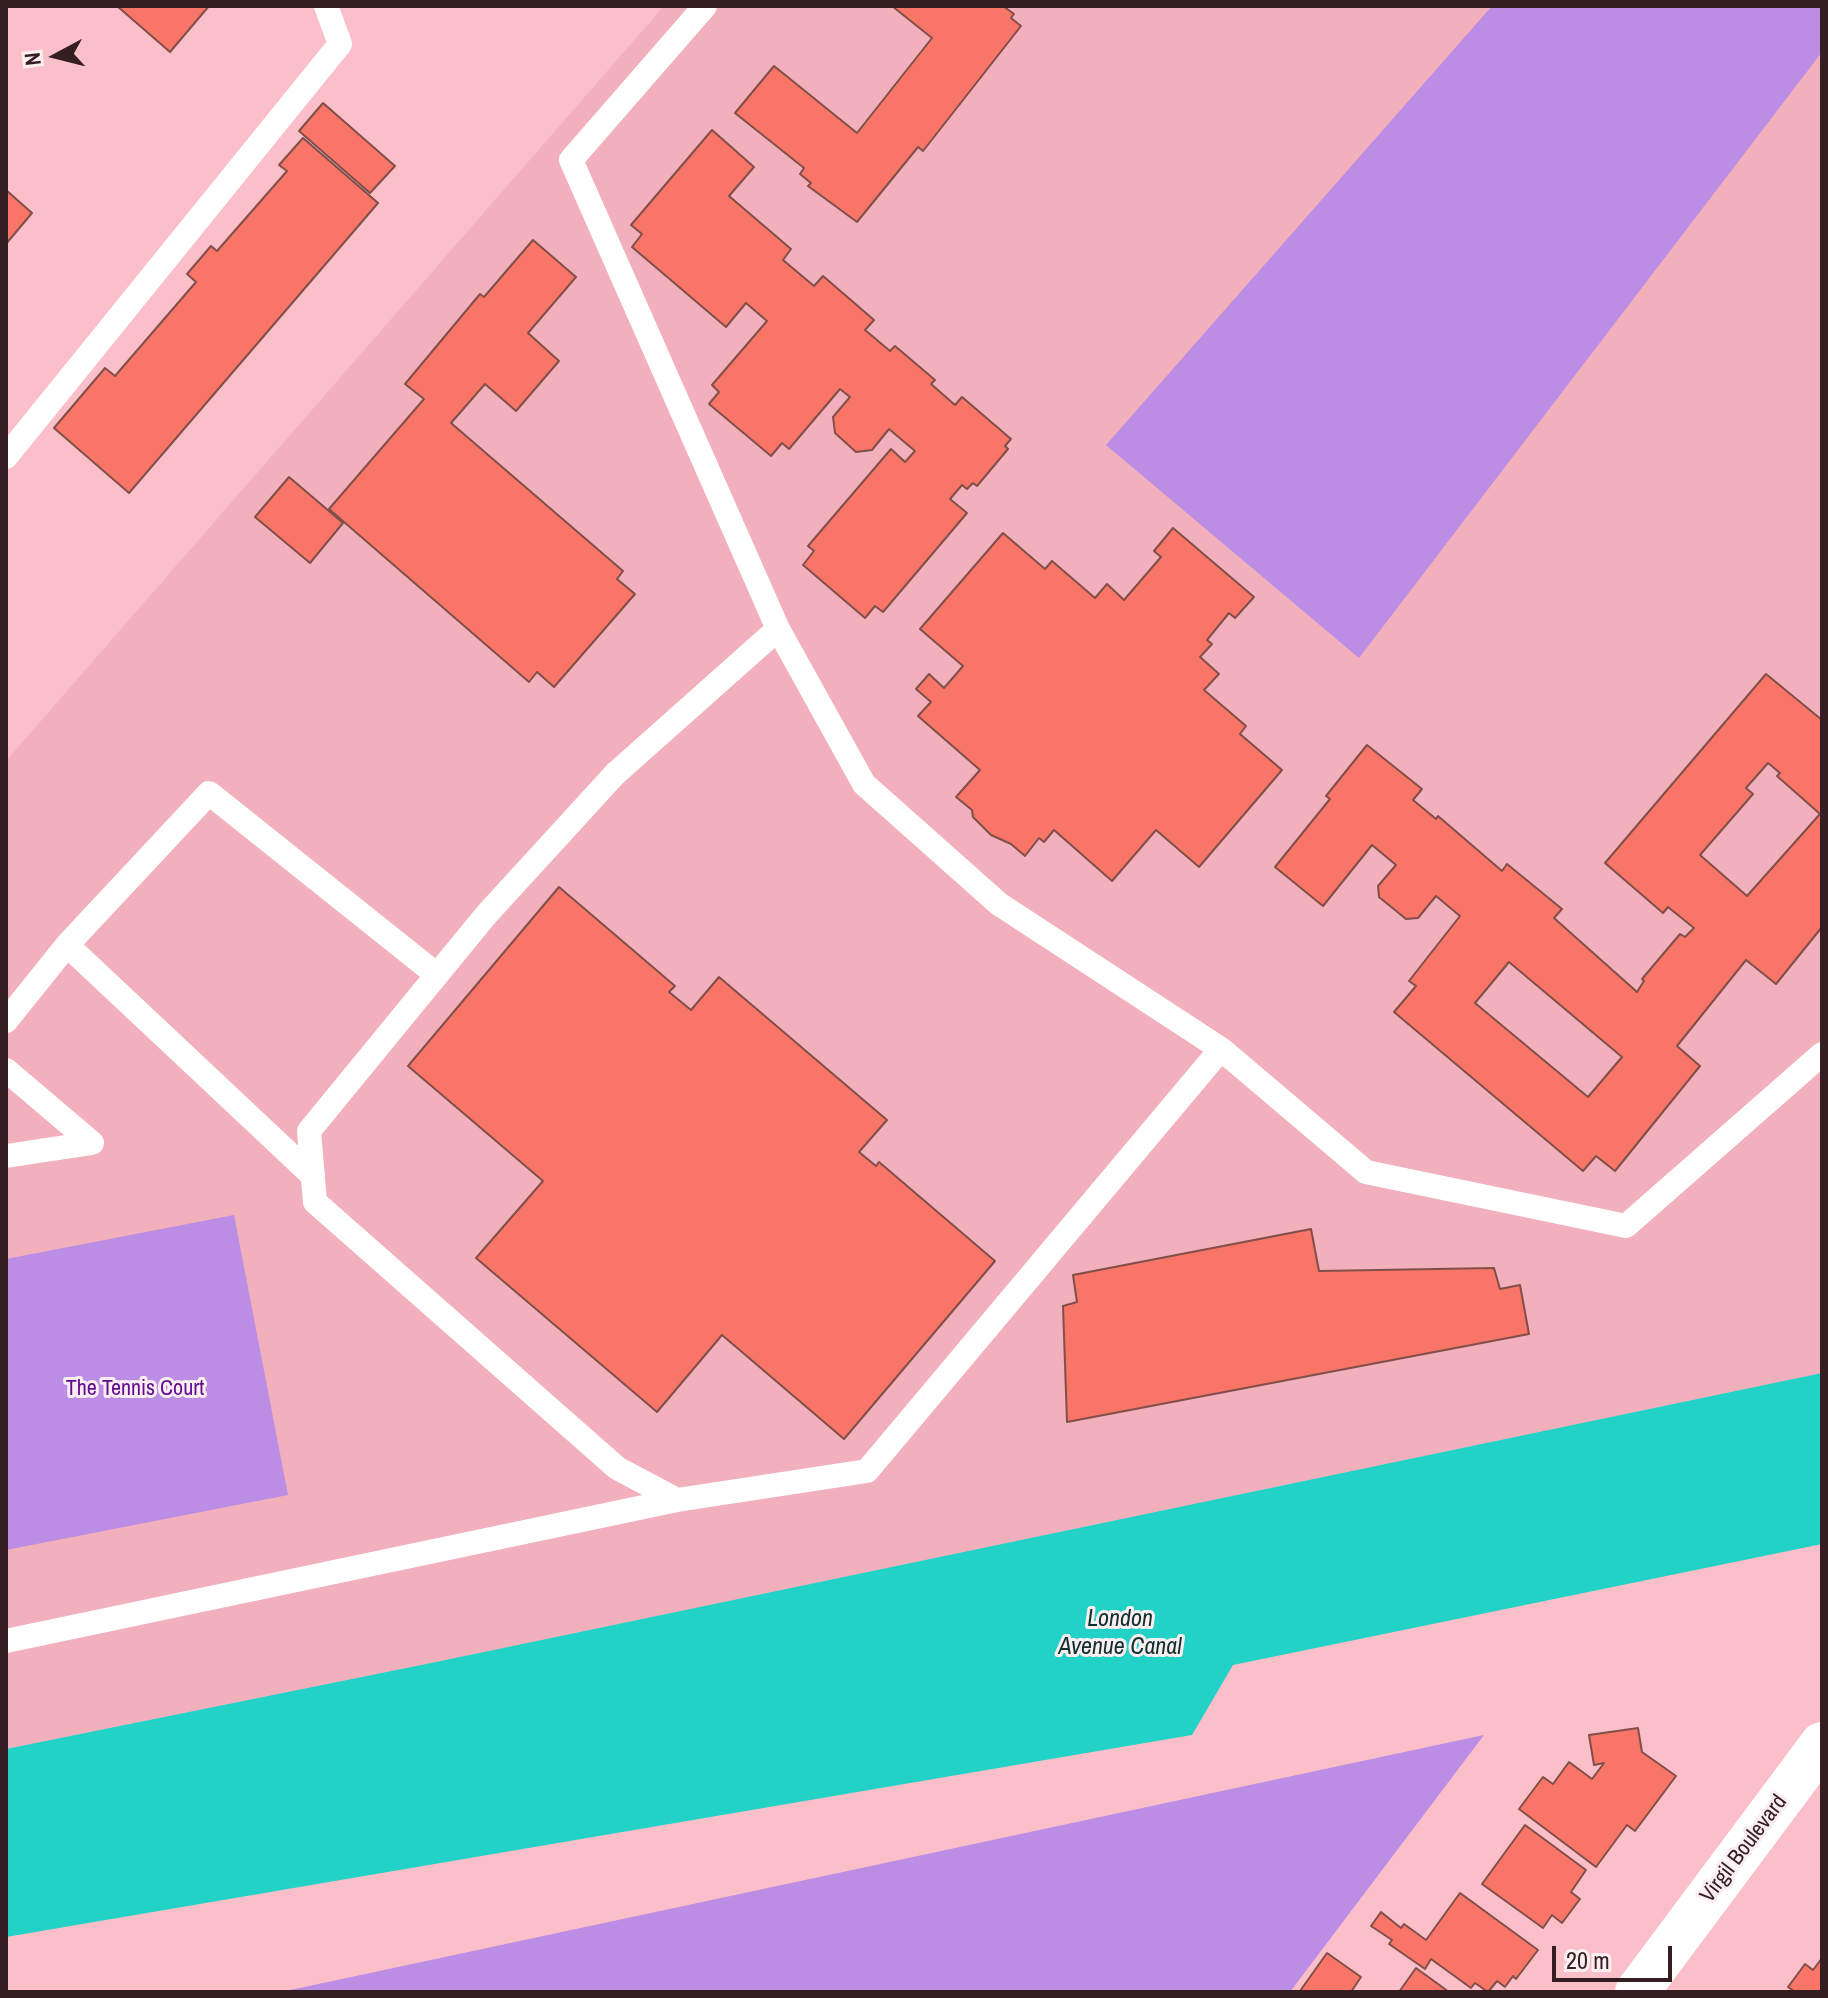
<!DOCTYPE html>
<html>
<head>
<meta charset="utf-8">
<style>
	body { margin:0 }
	#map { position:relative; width:1828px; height:1998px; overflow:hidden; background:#fabfc9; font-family:"Archivo Narrow",sans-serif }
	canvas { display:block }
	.frame { position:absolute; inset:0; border:8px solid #341e22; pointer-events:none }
	.north { position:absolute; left:16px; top:16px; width:80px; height:80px; -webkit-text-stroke:6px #fbeef0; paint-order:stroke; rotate:263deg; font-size:22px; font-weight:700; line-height:32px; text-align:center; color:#341e22 }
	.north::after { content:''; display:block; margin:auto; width:28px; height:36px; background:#341e22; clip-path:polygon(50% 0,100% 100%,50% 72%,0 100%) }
	.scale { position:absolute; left:1552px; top:1946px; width:120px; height:36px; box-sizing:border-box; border:4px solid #341e22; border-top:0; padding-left:10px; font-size:24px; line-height:28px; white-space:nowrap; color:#341e22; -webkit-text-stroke:6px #fbeef0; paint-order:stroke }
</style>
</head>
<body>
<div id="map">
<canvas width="1828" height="1998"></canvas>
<div class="frame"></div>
<div class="north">N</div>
<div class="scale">20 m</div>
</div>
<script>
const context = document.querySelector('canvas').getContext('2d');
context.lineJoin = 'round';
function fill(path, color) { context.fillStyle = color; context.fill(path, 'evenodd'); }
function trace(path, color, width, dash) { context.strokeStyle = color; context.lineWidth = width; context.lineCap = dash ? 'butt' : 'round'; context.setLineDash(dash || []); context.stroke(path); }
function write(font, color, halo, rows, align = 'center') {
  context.font = font + ' "Archivo Narrow",sans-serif'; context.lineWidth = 6; context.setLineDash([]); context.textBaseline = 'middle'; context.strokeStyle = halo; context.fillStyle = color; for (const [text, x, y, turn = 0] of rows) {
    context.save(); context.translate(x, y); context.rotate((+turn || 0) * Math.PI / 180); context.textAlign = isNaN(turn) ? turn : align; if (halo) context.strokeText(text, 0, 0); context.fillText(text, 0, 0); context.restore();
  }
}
fill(new Path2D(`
	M664,6H1822V1373L436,1662L6,1749V761Z`), '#f1b0bb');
fill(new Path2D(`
	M1492,6H1822V52L1359,658L1106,445Z
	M234,1215L288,1495L6,1550V1259Z
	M1484,1735L1290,1992H281Z`), '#bc8de4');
fill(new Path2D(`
	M1822,1373V1544L1233,1665L1192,1735L6,1937V1749L436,1662Z`), '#22d2c7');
const building = new Path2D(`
	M117,6H209L170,52Z
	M892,6H1003L1014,14L1011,18L1021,26L923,151L918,147L857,222L808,186L811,183L800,174L804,168L735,113L774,66L857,133L932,38Z
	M323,103L395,166L370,193L299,131Z
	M712,130L754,167L729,196L791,249L783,260L814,286L823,276L874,320L865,330L890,351L895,346L935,380L931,384L955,405L962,397L1011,439L1005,446L1008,449L977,486L973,483L967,489L962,485L950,499L967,513L883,612L875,606L865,618L803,565L814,551L808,546L891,449L905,462L915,451L889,429L872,450L856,452L835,433L833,417L850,397L840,389L789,449L782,443L771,456L709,404L719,392L712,385L767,321L746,303L726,327L632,247L642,234L631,225Z
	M303,138L378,203L129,493L54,428L105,368L115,376L196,282L187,274L211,246L217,251L287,171L279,165Z
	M6,190L32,213L6,244Z
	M533,240L576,277L528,333L559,361L516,411L485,384L451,423L623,571L617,579L635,594L554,687L537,672L529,682L329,509L424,399L405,384L480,294L484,297Z
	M289,477L343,523L310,563L255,517Z
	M1173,528L1254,597L1235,618L1229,613L1207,640L1212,644L1200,657L1219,674L1204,690L1246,726L1240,734L1282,770L1199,867L1156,830L1112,881L1054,830L1044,842L1039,838L1025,856L1011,844L991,835L973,817L972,810L956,797L980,770L918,716L931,702L916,689L929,674L944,688L963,666L920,629L1003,533L1045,569L1052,561L1095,598L1107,584L1124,600L1161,557L1154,551Z
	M1766,674L1822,720V927L1776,984L1746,960L1677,1046L1700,1066L1615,1171L1596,1156L1583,1171L1394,1012L1416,986L1409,981L1460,916L1436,896L1418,918L1406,919L1379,897L1378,886L1396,865L1372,845L1323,906L1275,867L1330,799L1326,796L1367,745L1422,789L1413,800L1436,819L1438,816L1502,871L1507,864L1562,909L1554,918L1637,992L1644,981L1642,979L1680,934L1685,937L1694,928L1668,907L1663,913L1605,863ZM1768,763L1780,773L1777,776L1820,814L1747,896L1700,855L1753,794L1746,788ZM1509,962L1622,1057L1588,1097L1475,1003Z
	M559,887L675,986L669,992L691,1010L719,977L887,1120L859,1152L876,1166L879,1162L995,1261L844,1439L722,1335L657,1412L476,1258L543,1181L408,1066Z
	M1311,1229L1319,1271L1494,1268L1500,1289L1520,1285L1529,1334L1067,1422L1063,1306L1077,1302L1073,1275Z
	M1638,1728L1642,1752L1676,1776L1635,1831L1627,1825L1596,1867L1519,1809L1543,1777L1553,1784L1569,1762L1592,1779L1604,1763L1594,1765L1589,1735Z
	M1525,1825L1586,1870L1571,1892L1580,1899L1562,1923L1552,1915L1543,1928L1482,1884Z
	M1460,1893L1538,1950L1516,1979L1513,1976L1505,1987L1497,1981L1488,1992L1475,1983L1471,1988L1431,1959L1425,1969L1389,1944L1392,1940L1371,1926L1381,1912L1401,1928L1404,1924L1426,1940Z
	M1327,1953L1361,1977L1351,1992H1302L1300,1991Z
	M1822,1958V1992H1795L1788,1987L1805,1964L1813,1970Z
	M1416,1968L1449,1992H1399Z`);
fill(building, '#f87567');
trace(building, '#814f49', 2);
trace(new Path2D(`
	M705,6L571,160L778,629L864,784L999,904L1221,1049L1366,1172L1626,1226L1822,1054
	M6,457L340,44L326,6
	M778,629L615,774L486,915L309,1131L315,1202L617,1468L677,1500L867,1471L1221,1049
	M67,945L209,793L437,975
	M6,1021L67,945L313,1176
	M6,1070L92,1143L6,1156
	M6,1641L677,1500`), '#fff', 24);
trace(new Path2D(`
	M1637,1992L1822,1744`), '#fff', 44);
write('22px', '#640c94', '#fbeef0', [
	["The Tennis Court",135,1389]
]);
write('22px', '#341e22', '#fbeef0', [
	["Virgil Boulevard",1744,1849,-53]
]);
write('italic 24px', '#0f302d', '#fbeef0', [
	["London",1120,1620],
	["Avenue Canal",1120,1648]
]);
</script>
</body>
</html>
